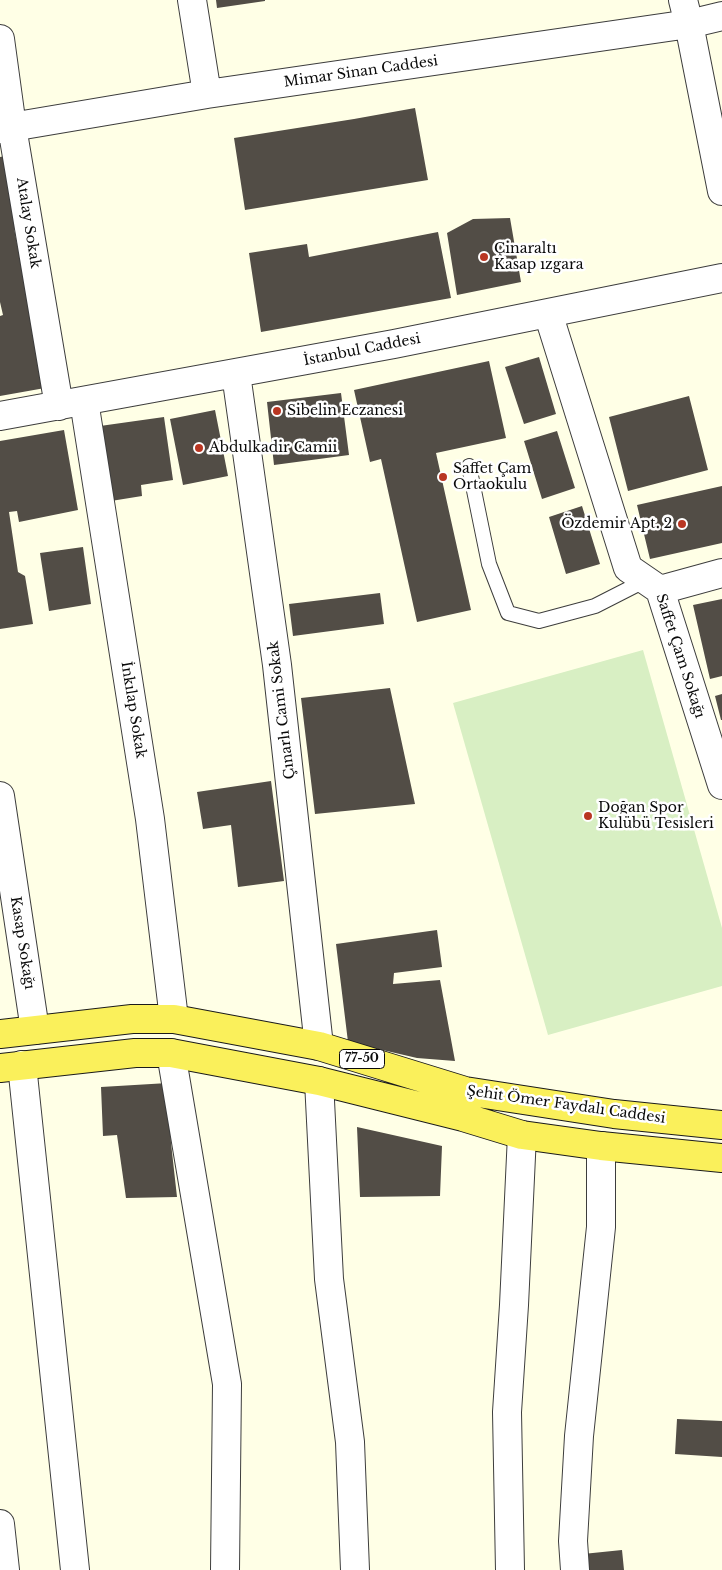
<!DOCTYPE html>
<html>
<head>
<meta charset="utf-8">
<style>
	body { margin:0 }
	canvas { display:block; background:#ffffe6 }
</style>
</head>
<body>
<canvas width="722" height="1570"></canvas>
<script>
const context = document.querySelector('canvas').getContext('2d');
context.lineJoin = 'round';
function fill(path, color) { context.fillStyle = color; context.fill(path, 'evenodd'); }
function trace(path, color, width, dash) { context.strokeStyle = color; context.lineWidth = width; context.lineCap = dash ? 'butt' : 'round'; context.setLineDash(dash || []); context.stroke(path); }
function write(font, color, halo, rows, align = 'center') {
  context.font = font + ' "Libre Baskerville",serif'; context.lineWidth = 5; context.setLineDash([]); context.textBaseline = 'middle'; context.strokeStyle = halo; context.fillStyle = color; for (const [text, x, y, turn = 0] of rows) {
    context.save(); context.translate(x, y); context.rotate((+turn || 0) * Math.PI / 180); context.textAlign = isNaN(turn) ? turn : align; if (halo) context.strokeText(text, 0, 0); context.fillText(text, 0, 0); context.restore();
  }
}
fill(new Path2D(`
	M643,650L722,928V986L548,1035L453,703Z`), '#d8efc3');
fill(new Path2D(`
	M216,0H265V1L217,8Z
	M415,108L428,180L245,210L234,138L354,119Z
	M5,156L18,228H14L45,388L0,396V316L3,315L0,302V157Z
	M510,218L521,282L457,295L447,233L473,219Z
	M438,232L451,298L261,332L249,253L307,244L309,257Z
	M539,357L556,414L524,424L505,367Z
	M489,361L506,438L436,453L471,610L417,622L381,459L370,462L354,390Z
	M341,393L349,455L274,465L267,402Z
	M689,396L708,470L628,491L609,417Z
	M215,410L228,476L183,485L170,419Z
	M164,417L173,480L141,485L142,496L111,501L100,426Z
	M64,430L78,510L19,522L17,511L9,512L18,572L25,576L33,624L0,629V441Z
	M557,431L575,488L542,499L524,441Z
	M722,486V543L650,559L637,505Z
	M582,506L600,564L566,574L549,517Z
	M83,547L91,604L49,611L40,553Z
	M380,593L384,624L293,636L289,604Z
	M722,599V676L710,679L693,605Z
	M390,688L415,804L315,814L301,698Z
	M722,694V720H721L715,696Z
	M271,781L284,881L238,887L231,825L203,829L197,792Z
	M437,930L442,967L394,973L393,984L440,980L455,1061L417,1058L348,1042L336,944Z
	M168,1083L171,1143L177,1197L126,1198L117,1135L103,1136L101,1087Z
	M357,1127L442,1146L440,1196L360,1197Z
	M677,1419L722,1421V1457L675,1454Z
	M622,1550L624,1570H585L583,1554Z`), '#524d46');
const lane = new Path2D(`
	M469,466L489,564L508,613L539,621L595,606L646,580`);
const street = new Path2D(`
	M192,0L207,94
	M683,0L689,24L722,191
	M0,39L12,127L59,406
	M0,129L207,94L689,24L722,16
	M548,313L628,568L660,590L722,785
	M236,374L277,665L319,1046
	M84,401L150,819L174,1019
	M0,416L394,344L722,278
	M660,590L722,573
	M0,796L35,1030
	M171,1053L227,1384L225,1570
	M22,1065L75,1570
	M319,1081L329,1279L350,1442L355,1570
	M0,1524L5,1570
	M510,1570L507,1412L514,1305L522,1135
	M575,1570L573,1541L579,1436L601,1227V1146`);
const primary = new Path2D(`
	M0,1034L132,1019H174L319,1046L465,1091L614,1114L722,1125
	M0,1068L135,1053H171L319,1081L463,1117L522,1135L601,1146L722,1158`);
trace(lane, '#3d3d3d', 16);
trace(street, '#3d3d3d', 30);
trace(primary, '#1b1b1b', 30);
trace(lane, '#fff', 14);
trace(street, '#fff', 28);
trace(primary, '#faf05b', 28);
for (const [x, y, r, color] of [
	[484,257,5,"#b93622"],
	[277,411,5,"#b93622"],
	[199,448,5,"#b93622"],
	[443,477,5,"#b93622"],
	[682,524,5,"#b93622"],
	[588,816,5,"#b93622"]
]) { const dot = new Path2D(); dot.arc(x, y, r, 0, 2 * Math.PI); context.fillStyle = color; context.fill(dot); trace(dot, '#fff', 2); }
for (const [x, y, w] of [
	[362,1059,45]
]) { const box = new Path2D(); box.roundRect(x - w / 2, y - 9.5, w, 19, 4); context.fillStyle = '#fff'; context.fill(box); trace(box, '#0a0a0a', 1); }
write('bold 12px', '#0a0a0a', null, [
	["77-50",362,1059]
]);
write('14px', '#0a0a0a', '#fff', [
	["Mimar Sinan Caddesi",361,72,-8],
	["Atalay Sokak",28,223,81],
	["İstanbul Caddesi",362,350,-11],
	["Saffet Çam Sokağı",680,656,72],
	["İnkılap Sokak",133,710,81],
	["Çınarlı Cami Sokak",282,710,-97],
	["Kasap Sokağı",22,943,81],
	["Şehit Ömer Faydalı Caddesi",566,1105,8]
]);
write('14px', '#0a0a0a', '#fff', [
	["Çinaraltı",494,249],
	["Kasap ızgara",494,265],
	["Sibelin Eczanesi",287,411],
	["Abdulkadir Camii",209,448],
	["Saffet Çam",453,469],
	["Ortaokulu",453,485],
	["Özdemir Apt. 2",672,524,"right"],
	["Doğan Spor",598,808],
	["Kulübü Tesisleri",598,824]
], 'left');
</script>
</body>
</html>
